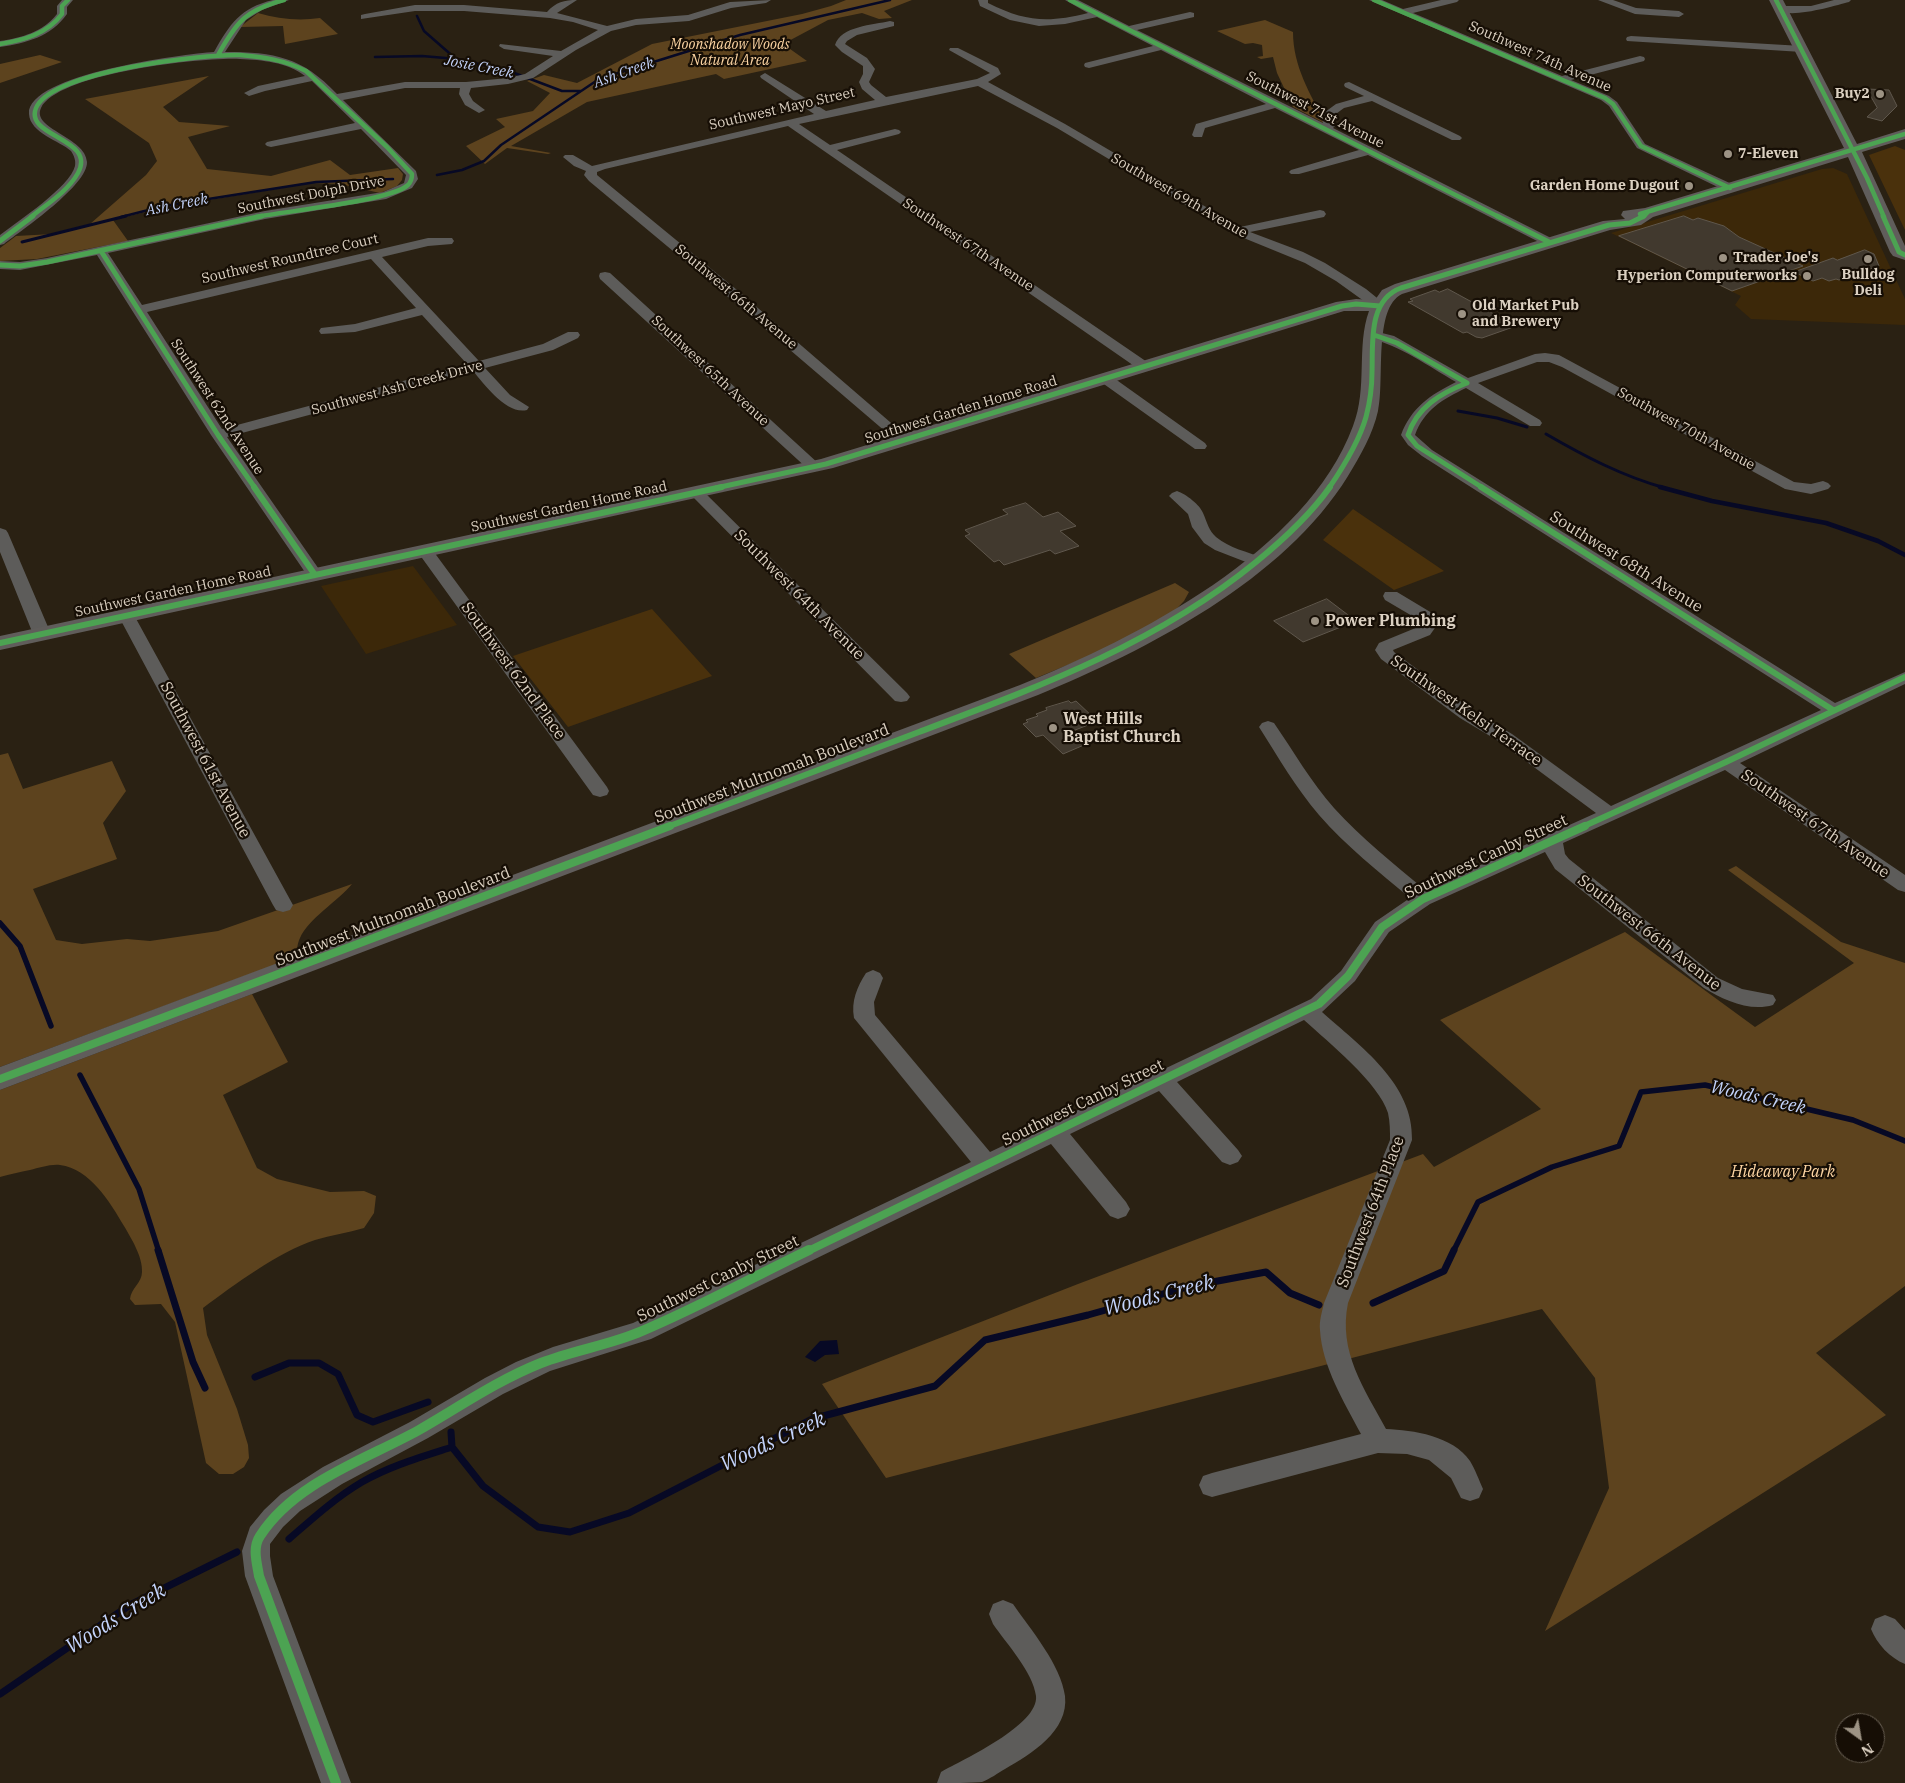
<!DOCTYPE html>
<html>
<head>
<meta charset="utf-8">
<style>
	body { margin:0 }
	#map { position:relative; width:1905px; height:1783px; overflow:hidden; background:#2a2113; font-family:"IBM Plex Serif",serif }
	canvas { display:block }
	.north { position:absolute; left:1835px; top:1713px; width:50px; height:50px; box-sizing:border-box; background:#160e05; border:1px solid #655c50; border-radius:50%; rotate:148deg; font-size:14px; font-weight:700; line-height:20px; text-align:center; color:#dbd0c1 }
	.north::after { content:''; display:block; margin:auto; width:18px; height:22px; background:#9d9384; clip-path:polygon(50% 0,100% 100%,50% 72%,0 100%) }
</style>
</head>
<body>
<div id="map">
<canvas width="1905" height="1783"></canvas>
<div class="north">N</div>
</div>
<script>
const context = document.querySelector('canvas').getContext('2d');
context.lineJoin = 'round';
function fill(path, color) { context.fillStyle = color; context.fill(path, 'evenodd'); }
function trace(path, color, width, dash) { context.strokeStyle = color; context.lineWidth = width; context.lineCap = dash ? 'butt' : 'round'; context.setLineDash(dash || []); context.stroke(path); }
function write(font, color, halo, rows, align = 'center') {
  context.font = font + ' "IBM Plex Serif",serif'; context.lineWidth = 4.5; context.setLineDash([]); context.textBaseline = 'middle'; context.strokeStyle = halo; context.fillStyle = color; for (const [text, x, y, turn = 0] of rows) {
    context.save(); context.translate(x, y); context.rotate((+turn || 0) * Math.PI / 180); context.textAlign = isNaN(turn) ? turn : align; if (halo) context.strokeText(text, 0, 0); context.fillText(text, 0, 0); context.restore();
  }
}
fill(new Path2D(`
	M1833,168L1847,174L1905,299V325L1751,319L1735,305L1741,296L1611,233L1822,169Z
	M413,566L457,625L366,654L321,586Z`), '#3c2809');
fill(new Path2D(`
	M1895,146L1905,150V230L1869,155Z
	M1353,509L1444,571L1394,590L1323,540Z
	M652,609L712,676L568,727L513,656Z`), '#4a310c');
fill(new Path2D(`
	M846,0H912L884,11L892,18L879,19L862,13L828,20L783,44L807,61L724,79L716,74L587,102L511,146L551,153L548,154L507,148L485,164L466,146L505,127L496,119L533,111L550,93L527,81L544,75L577,83L652,44L802,14L831,6Z
	M258,13C278,19 299,21 320,18L338,34L285,44L283,26L240,27Z
	M1265,20L1293,32C1293,66 1310,94 1326,124L1293,107L1277,73L1273,57L1261,59L1257,57L1263,56L1262,45L1253,43L1245,44L1217,31Z
	M40,55L62,62L0,83V64Z
	M209,76L163,107L179,122L230,126L188,137L207,169L271,176L330,160L350,175L398,168L403,174L402,180L397,186L380,193L340,184L313,183L166,207L113,220L128,241L37,259L0,261V248L16,236L53,234L90,224L146,175L157,161L149,143L85,99Z
	M1175,583L1189,592L1184,601L1169,617L1087,657L1036,678L1009,654Z
	M8,753L23,789L112,761L126,791L103,823L117,859L33,889L56,940L82,944L127,939L150,941L218,931L352,884C338,901 308,919 300,938C297,944 297,951 296,957L0,1067V755Z
	M1736,866L1841,942L1905,963V1286L1816,1353L1886,1415L1545,1631L1609,1488L1595,1378L1542,1309L886,1478L822,1384L1078,1284L1423,1154L1434,1167L1541,1109L1440,1020L1625,932L1755,1027L1854,963L1728,870Z
	M252,994L288,1062L223,1095L257,1168L277,1179L330,1192L364,1191L376,1196L374,1213L364,1228C348,1233 331,1235 315,1240C278,1252 234,1285 203,1308L207,1335L237,1409L248,1445L249,1458L244,1467L233,1474H219L206,1463L175,1322L161,1304L135,1305L130,1299C131,1288 142,1283 142,1272C143,1257 131,1238 124,1226C110,1202 90,1169 60,1165C50,1164 39,1168 30,1170C20,1172 10,1174 0,1177V1090Z`), '#5d431e');
fill(new Path2D(`
	M837,1340L839,1354L825,1355L815,1362L805,1357L820,1341Z`), '#070925');
trace(new Path2D(`
	M417,16L424,31L456,59
	M375,57L422,56L457,59L509,71L562,91H581
	M437,175L462,170L484,161L501,145L599,79L740,35L890,0
	M121,217L164,206L316,182L393,179`), '#070925', 2.5);
trace(new Path2D(`
	M22,242L126,216
	M1458,411L1497,418L1527,427
	M1546,434C1584,456 1622,476 1665,488`), '#070925', 3);
trace(new Path2D(`
	M1660,487L1712,501L1826,523L1878,541L1905,555`), '#070925', 4.5);
trace(new Path2D(`
	M0,923L20,946L51,1026
	M80,1075L139,1189L159,1252
	M1453,1252L1478,1202L1552,1167L1619,1146L1641,1092L1705,1085L1853,1120L1905,1141`), '#070925', 5.5);
trace(new Path2D(`
	M158,1250L193,1362L205,1388
	M1373,1303L1444,1271L1454,1250
	M255,1377L289,1363H319L338,1374L357,1415L373,1422L428,1402
	M451,1432L452,1447
	M289,1539C312,1519 335,1498 362,1482C390,1466 421,1457 452,1447L483,1486L538,1527L570,1532L629,1513L812,1419L935,1386L985,1340L1088,1315L1191,1286L1266,1272L1290,1293L1319,1305
	M0,1694L130,1605L237,1552`), '#070925', 7);
const building = new Path2D(`
	M1867,89L1889,90L1897,106L1882,121L1867,117L1877,108Z
	M1684,216L1693,220L1698,218L1724,226L1739,237L1803,266L1732,291L1619,236Z
	M1865,250L1874,254L1879,266L1839,280L1836,279L1829,281L1822,278L1813,281L1794,272L1833,258L1837,260Z
	M1448,289L1516,326L1482,338L1476,337L1467,332L1463,333L1408,302L1413,301L1410,299L1435,290L1439,292Z
	M1026,503L1043,517L1058,512L1076,526L1060,531L1079,546L1055,554L1050,550L1004,565L999,560L994,562L965,536L970,534L965,530L1008,514L1003,510Z
	M1327,599L1356,621L1303,642L1274,621Z
	M1069,701L1071,703L1076,701L1094,718L1088,720L1090,722L1086,724L1088,725L1070,732L1084,745L1063,754L1043,735L1036,737L1023,724L1028,722L1026,720L1038,716L1036,714L1047,710L1046,708Z`);
fill(building, '#41392e');
trace(building, '#5f574c', 1);
fill(new Path2D(`
	M62,0H73L67,7V14C51,37 26,43 0,47V41C21,38 43,32 57,14V6Z
	M273,0H289L262,10L246,20L225,52C275,52 302,57 337,94L405,82H466L508,78L525,74L553,56L504,49L499,46L500,44L561,51L598,30L573,22L550,18L464,11H415L361,19V15L365,14L415,5H464L547,12C556,2 564,0 577,0L557,13L607,26L636,19L688,15L730,2L771,0L766,3L731,8L689,21L636,25L611,31L576,50L533,78L508,84L471,88L469,94L473,101L485,110L479,113L465,105L459,94L460,88H405L343,100L416,171L418,179L412,188L386,199L265,219L108,253L142,305L428,238H452L454,241L452,244L428,246L382,257L479,361L543,344L568,332H578L580,335L578,338L553,350L485,368L510,395L529,407L527,410C507,415 485,385 473,371L227,437L323,575L321,578H309L211,435L97,255L20,270L0,269V261L20,262L47,258L265,211L383,192L404,183L406,175L361,129L271,147L267,146L265,144L267,142L355,123L312,81L265,91L249,96L244,93L258,86L305,76C287,62 262,60 240,59C203,57 58,73 41,108C31,129 86,137 87,162C88,185 22,230 4,244L0,245V235C18,221 70,187 75,166C76,160 74,156 71,151C60,141 30,133 29,114C27,74 184,54 214,52C230,24 240,8 273,0ZM371,259L416,308L355,324L321,328L319,331L321,334L355,332L422,315L467,364L222,429L147,312Z
	M978,0H988V3C1026,22 1048,23 1088,13L1065,0H1078L1129,26L1190,12L1194,13V17L1137,30L1323,123L1321,115L1336,104L1364,96L1345,87L1344,85L1345,83L1349,82L1460,136L1462,138L1460,140H1452L1372,101L1344,108L1333,116L1335,126L1333,128L1553,239L1555,242L1553,245H1545L1368,155L1299,174H1291L1289,172L1291,170L1359,150L1275,108L1205,128L1202,137H1194L1192,135L1196,124L1266,104L1161,50L1089,68L1085,67L1084,65L1085,63L1153,46L1097,17L1065,24L1039,26L1010,20L980,6Z
	M1369,0H1382L1403,9L1441,0H1459L1457,2L1413,13L1562,76L1640,56L1644,57L1645,59L1644,61L1571,80L1609,96L1617,102L1645,144L1734,185L1736,188L1730,192L1726,191L1637,148L1609,106L1601,100Z
	M1598,0H1613L1636,8L1679,11L1684,14L1679,17L1635,14Z
	M1834,0H1851L1849,2C1834,6 1788,20 1776,9L1781,6H1811Z
	M890,21L894,22V26L857,35L847,41L845,44L867,58L875,69L869,82L871,85L886,97L977,79L990,73L949,50L950,48H958L998,68L1001,74L988,82L1065,124L1240,227L1320,210L1324,211L1326,214L1324,217L1250,232L1303,252L1325,263L1366,289L1387,306L1385,309H1375L1336,281L1305,263L1234,234L1057,128L978,86L799,124L830,145L895,129L899,130L901,132L899,134L837,150L1150,364L1152,367L1150,370H1140L788,126L605,169L597,172V175L737,290L912,441L910,444H900L727,296L589,181L584,175L586,171L574,166L563,157L565,155H573L592,166L814,114L761,78L760,76L765,73L826,111L875,100L862,89L859,82L863,74V66L842,52L835,45C841,26 873,25 890,21Z
	M1631,36L1802,46L1807,49L1802,52L1627,41L1626,39L1627,37Z
	M605,272L610,273L819,464L822,467L819,470H809L600,279L599,276L600,273Z
	M1374,331L1394,336L1468,378L1535,354L1545,353L1559,355L1794,482L1811,484L1823,481L1828,483L1831,486L1828,489L1811,494L1785,489L1562,367L1549,362H1537L1478,383L1540,420L1542,423L1540,426H1530L1466,388C1443,399 1424,410 1415,435L1432,450L1835,703L1905,672V684L1740,763L1905,875V892L1898,890L1725,770L1563,843L1565,854L1569,859L1718,978L1742,989L1773,995L1776,1000L1773,1005C1750,1012 1723,1000 1704,988L1555,869L1545,852L1430,904L1389,932L1355,981L1322,1012C1360,1046 1414,1084 1412,1140L1348,1303C1338,1352 1364,1388 1386,1429C1413,1430 1453,1436 1470,1461C1475,1469 1479,1480 1483,1489L1479,1498L1470,1501L1461,1498L1451,1478L1429,1460L1407,1454L1378,1453L1212,1497L1203,1494L1199,1485L1203,1476L1212,1473L1361,1434C1344,1402 1322,1366 1320,1330C1319,1321 1322,1312 1324,1303L1390,1140C1390,1131 1390,1122 1388,1113C1379,1083 1328,1042 1304,1020L1177,1082L1238,1150L1242,1156L1238,1162L1230,1165L1222,1162L1159,1091L1070,1134L1126,1202L1130,1209L1126,1216L1118,1219L1110,1216L1051,1144L651,1339L550,1371L503,1394L428,1438L342,1484L300,1511L283,1527L270,1544V1556L273,1576L351,1783H321L245,1576L242,1551L250,1527L264,1510L281,1494L323,1467L410,1422L485,1378L516,1362L553,1347L633,1323L971,1162L854,1018C851,1001 857,987 866,973L873,970L880,973L883,978L874,1002L875,1015L990,1152L1311,999L1341,971L1375,922L1410,898C1379,872 1346,846 1319,815C1296,788 1278,757 1259,727L1262,723L1268,721L1274,723C1294,752 1311,782 1334,808C1361,838 1394,864 1425,890L1596,813L1500,742L1460,718L1381,659L1375,650L1379,643L1418,627L1420,625L1419,620L1385,600L1383,596L1385,592H1397L1432,613L1437,625L1430,635L1393,650L1394,652L1472,710L1512,734L1611,806L1821,710L1422,456L1408,445L1401,435C1411,408 1430,395 1456,382C1428,366 1401,346 1369,338L1367,335L1369,332Z
	M1106,375L1111,376L1205,443L1207,446L1205,449H1195L1101,382L1099,379L1101,376Z
	M696,487L701,489L907,693L910,697L907,701L901,702L895,701L691,495L688,492L691,489Z
	M1177,491C1186,494 1200,505 1203,513C1207,522 1209,531 1216,537C1229,548 1248,552 1263,558L1265,561L1263,564H1251L1215,550L1204,543L1192,527L1188,514L1169,496L1172,493Z
	M0,528L6,530L8,533L51,634L48,638H36L33,634L0,552Z
	M425,546L431,548L607,787L609,791L607,795L600,797L593,795L417,551L419,548Z
	M126,610L132,611L134,615L293,905L290,910L283,912L276,910L273,905L118,615L120,611Z
	M1003,1600L1013,1604C1031,1630 1061,1665 1065,1696C1069,1731 1031,1754 1005,1769C998,1773 990,1779 982,1782C972,1783 949,1783 937,1783L941,1772C964,1759 1039,1725 1036,1696C1033,1672 1006,1643 993,1624L989,1614L993,1604Z
	M1885,1615L1895,1619L1905,1630V1664C1890,1658 1877,1644 1871,1629L1875,1619Z`), '#5d5c5a');
fill(new Path2D(`
	M1769,0H1783L1857,144L1905,129V139L1862,152L1905,246V260L1893,256L1890,252L1848,157L1653,217L1641,225L1610,230L1402,294C1373,308 1385,380 1378,411C1373,434 1360,456 1348,476C1284,580 1147,650 1038,695L0,1090V1067L1020,685C1137,638 1306,552 1353,426C1368,388 1356,347 1369,311H1344L833,468L0,650V636L821,459L1336,302L1356,299L1375,300L1382,290L1395,284L1603,221L1625,219L1621,215L1623,211L1645,208L1844,148Z`), '#605d5b');
trace(new Path2D(`
	M1070,0L1499,217
	M1374,0L1605,98L1613,104L1641,146L1730,188
	M1776,0L1867,178L1884,217
	M0,44C24,40 47,34 62,14V6L68,0
	M218,55C237,21 246,10 284,0
	M1640,214L1905,134
	M31,217C47,204 68,191 78,173C97,138 24,137 36,108C52,71 202,54 240,55C263,57 285,60 306,71L387,147L412,174C412,178 411,182 408,185C391,201 286,211 256,217
	M1643,217L1647,213`), '#4ca352', 4.5);
trace(new Path2D(`
	M1497,216L1549,242
	M1883,216L1899,252L1905,255
	M0,241L33,216
	M101,251L218,435L255,488
	M0,265L20,266L47,262L262,216
	M1374,335L1397,343L1467,383
	M1467,383C1441,393 1417,407 1408,435L1417,446L1483,488
	M716,488L826,464L1342,306L1356,304L1380,306
	M1329,488C1344,466 1359,442 1366,417C1370,402 1372,387 1372,372C1373,343 1368,300 1401,288L1609,225L1630,223L1644,216`), '#4ca352', 5);
trace(new Path2D(`
	M254,487L315,575
	M1481,487L1833,710
	M0,643L722,487
	M667,827C751,795 835,763 919,732C1038,687 1156,644 1256,562C1283,540 1310,515 1330,487
	M1582,827L1726,762L1905,677`), '#4ca352', 6);
trace(new Path2D(`
	M0,1079L670,826
	M806,1252L1319,1004L1348,976L1382,927L1423,899L1585,826`), '#4ca352', 8);
trace(new Path2D(`
	M336,1783L259,1576C257,1563 252,1548 260,1536C295,1482 365,1460 419,1430C459,1407 498,1380 541,1363C574,1350 610,1345 642,1331C699,1307 753,1277 809,1250`), '#4ca352', 10);
for (const [x, y, r, color] of [
	[1880,94,5,"#9d9384"],
	[1728,154,5,"#9d9384"],
	[1689,186,5,"#9d9384"],
	[1723,258,5,"#9d9384"],
	[1868,259,5,"#9d9384"],
	[1807,276,5,"#9d9384"],
	[1462,314,5,"#9d9384"],
	[1315,621,5,"#9d9384"],
	[1053,728,5,"#9d9384"]
]) { const dot = new Path2D(); dot.arc(x, y, r, 0, 2 * Math.PI); context.fillStyle = color; context.fill(dot); trace(dot, '#160e05', 2); }
write('italic 14px', '#fdd5a3', '#160e05', [
	["Moonshadow Woods",730,45],
	["Natural Area",730,61]
]);
write('14px', '#dbd0c1', '#160e05', [
	["Southwest 74th Avenue",1540,57,24],
	["Southwest Mayo Street",782,109,-13],
	["Southwest 71st Avenue",1315,110,27],
	["Southwest Dolph Drive",311,195,-11],
	["Southwest 69th Avenue",1179,196,30],
	["Southwest 67th Avenue",968,245,34],
	["Southwest Roundtree Court",290,259,-13],
	["Southwest 66th Avenue",736,297,40],
	["Southwest 65th Avenue",710,371,43],
	["Southwest Ash Creek Drive",397,388,-15],
	["Southwest 62nd Avenue",217,407,57],
	["Southwest Garden Home Road",961,410,-17],
	["Southwest 70th Avenue",1686,429,29],
	["Southwest Garden Home Road",569,507,-12],
	["Southwest Garden Home Road",173,592,-12]
]);
write('bold 14px', '#dbd0c1', '#160e05', [
	["Buy2",1870,94],
	["7-Eleven",1738,154,"left"],
	["Garden Home Dugout",1679,186],
	["Trader Joe's",1733,258,"left"],
	["Bulldog",1868,275,"center"],
	["Deli",1868,291,"center"],
	["Hyperion Computerworks",1797,276],
	["Old Market Pub",1472,306,"left"],
	["and Brewery",1472,322,"left"]
], 'right');
write('italic 15px', '#c3d3fb', '#160e05', [
	["Josie Creek",479,67,11],
	["Ash Creek",624,73,-20],
	["Ash Creek",177,205,-11]
]);
write('16px', '#dbd0c1', '#160e05', [
	["Southwest 68th Avenue",1626,562,32],
	["Southwest 64th Avenue",799,595,45],
	["Southwest 62nd Place",513,671,54],
	["Southwest Kelsi Terrace",1466,711,35],
	["Southwest 61st Avenue",205,760,62],
	["Southwest Multnomah Boulevard",772,774,-21],
	["Southwest 67th Avenue",1815,824,35],
	["Southwest Canby Street",1486,857,-25],
	["Southwest Multnomah Boulevard",393,917,-21],
	["Southwest 66th Avenue",1649,933,38],
	["Southwest Canby Street",1083,1103,-26],
	["Southwest 64th Place",1371,1212,-69],
	["Southwest Canby Street",718,1279,-26]
]);
write('bold 16px', '#dbd0c1', '#160e05', [
	["Power Plumbing",1325,621],
	["West Hills",1063,719],
	["Baptist Church",1063,737]
], 'left');
write('italic 16px', '#fdd5a3', '#160e05', [
	["Hideaway Park",1783,1172]
]);
write('italic 18px', '#c3d3fb', '#160e05', [
	["Woods Creek",1758,1098,13]
]);
write('italic 21px', '#c3d3fb', '#160e05', [
	["Woods Creek",1159,1296,-14],
	["Woods Creek",773,1442,-25],
	["Woods Creek",116,1619,-32]
]);
</script>
</body>
</html>
